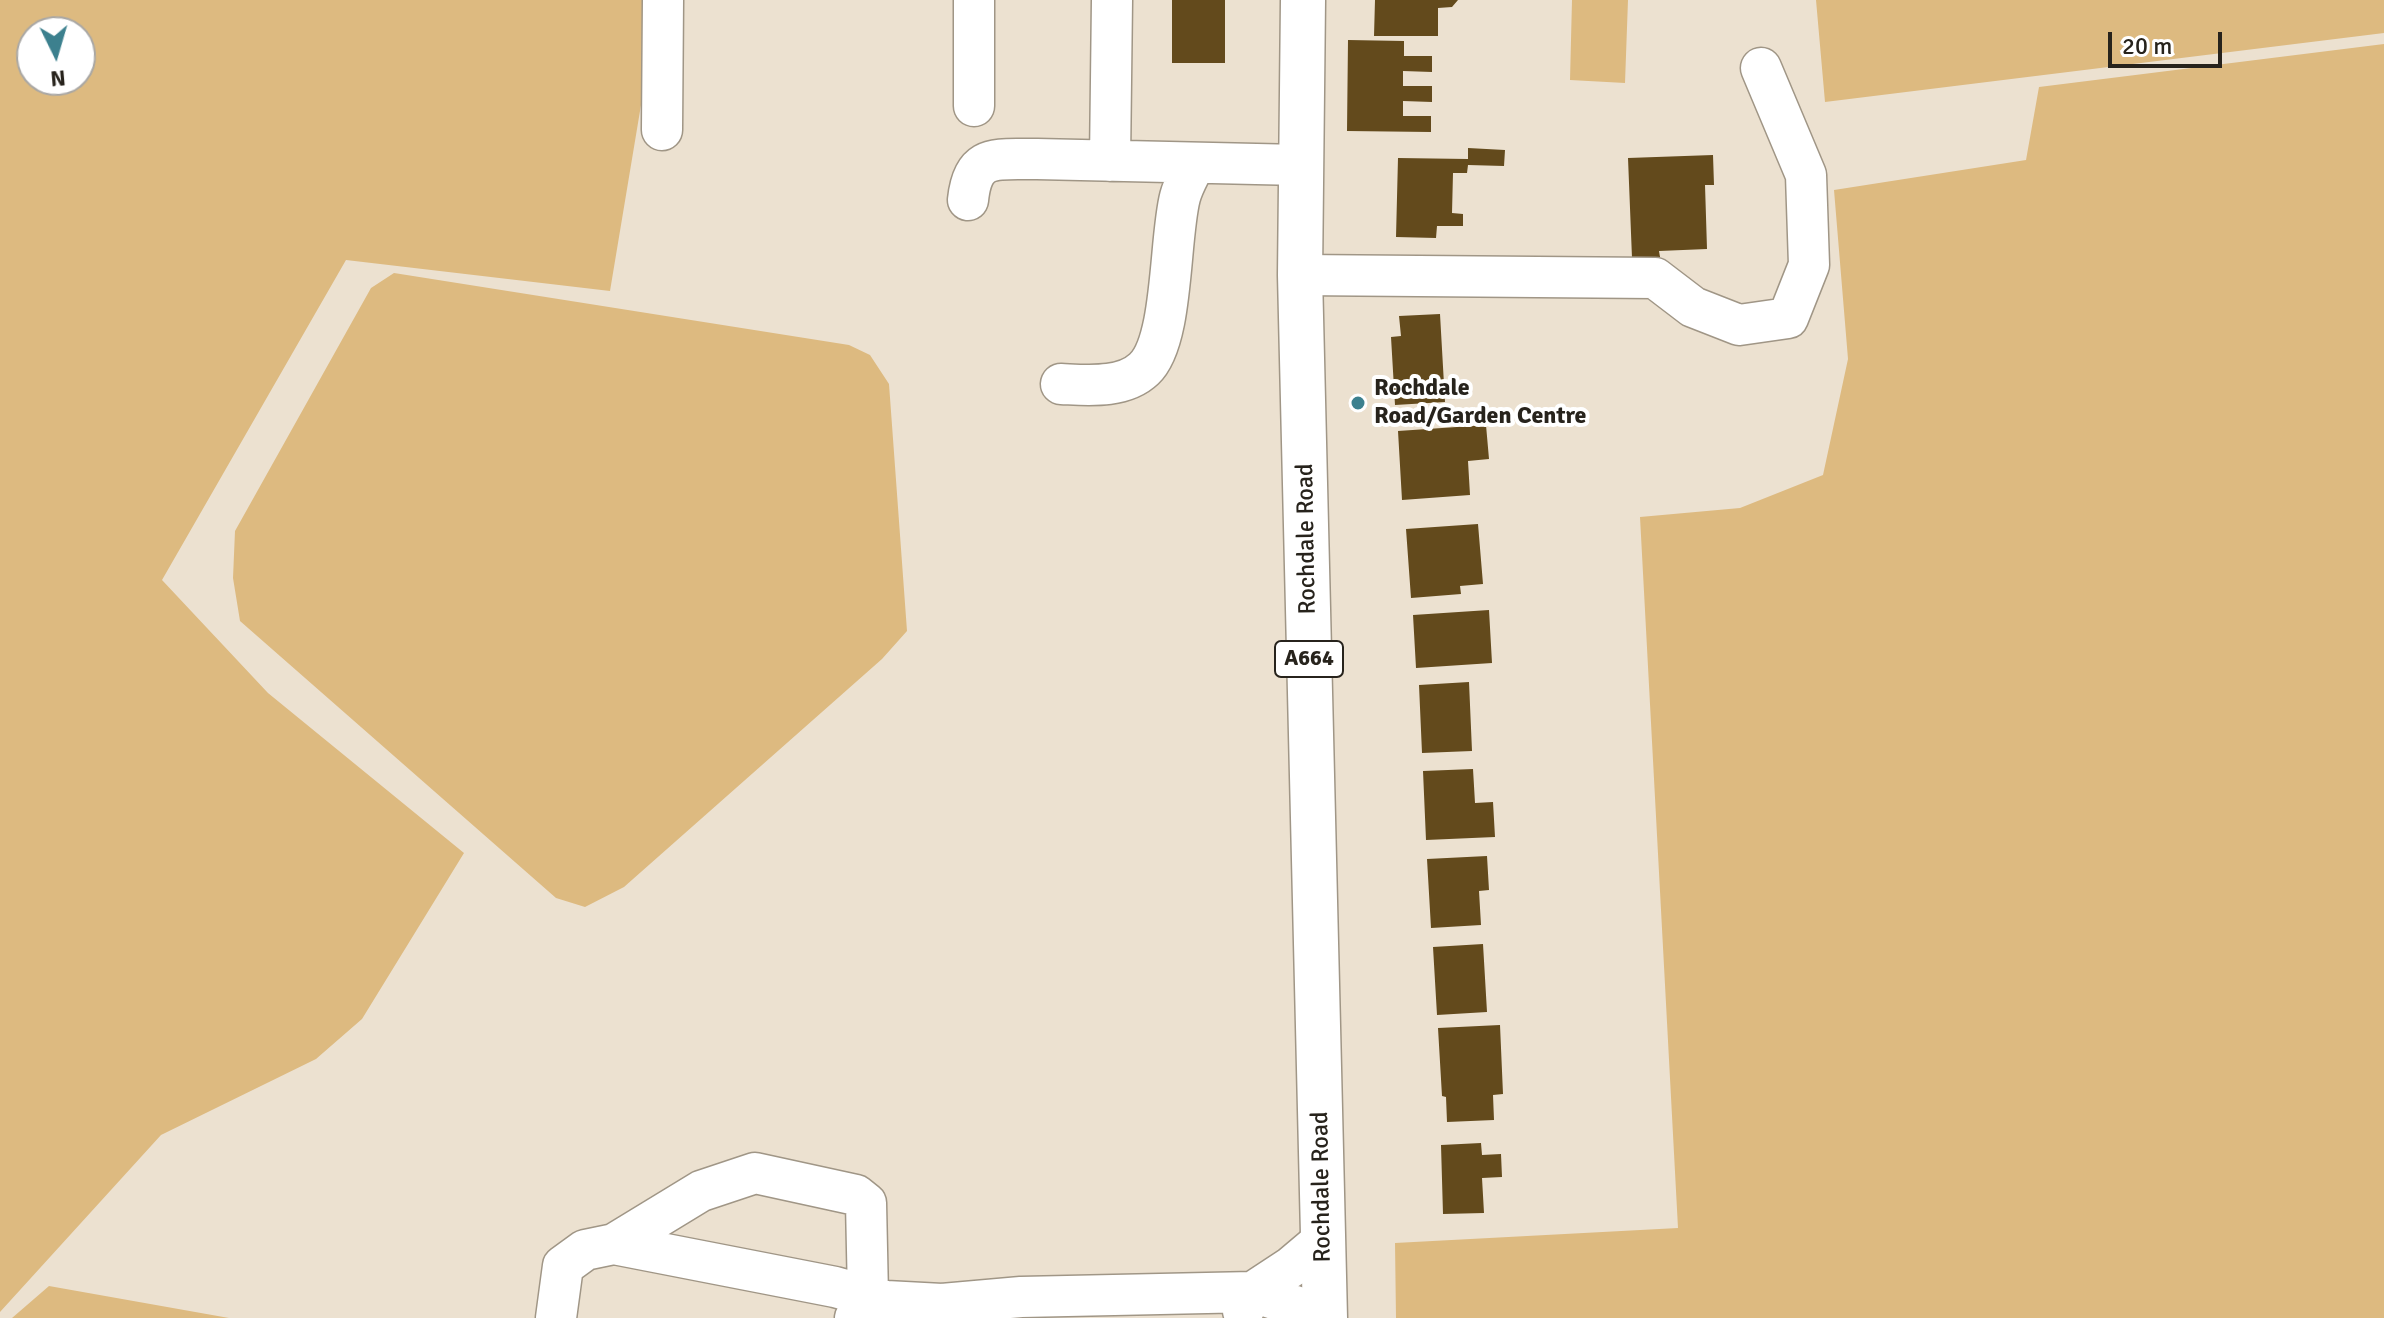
<!DOCTYPE html>
<html>
<head>
<meta charset="utf-8">
<style>
	body { margin:0 }
	#map { position:relative; width:2384px; height:1318px; overflow:hidden; background:#ece1d0; font-family:Signika,sans-serif }
	canvas { display:block }
	.north { position:absolute; left:16px; top:16px; width:80px; height:80px; box-sizing:border-box; background:#fff; border:2px solid #a9a7a4; border-radius:50%; rotate:175deg; font-size:22px; font-weight:700; line-height:32px; text-align:center; color:#27231c }
	.north::after { content:''; display:block; margin:auto; width:28px; height:36px; background:#3c808e; clip-path:polygon(50% 0,100% 100%,50% 72%,0 100%) }
	.scale { position:absolute; left:2108px; top:32px; width:114px; height:36px; box-sizing:border-box; border:4px solid #27231c; border-top:0; padding-left:10px; font-size:24px; line-height:28px; white-space:nowrap; color:#27231c; -webkit-text-stroke:6px #fff; paint-order:stroke }
</style>
</head>
<body>
<div id="map">
<canvas width="2384" height="1318"></canvas>
<div class="north">N</div>
<div class="scale">20 m</div>
</div>
<script>
const context = document.querySelector('canvas').getContext('2d');
context.lineJoin = 'round';
function fill(path, color) { context.fillStyle = color; context.fill(path, 'evenodd'); }
function trace(path, color, width, dash) { context.strokeStyle = color; context.lineWidth = width; context.lineCap = dash ? 'butt' : 'round'; context.setLineDash(dash || []); context.stroke(path); }
function write(font, color, halo, rows, align = 'center') {
  context.font = font + ' Signika,sans-serif'; context.lineWidth = 8; context.setLineDash([]); context.textBaseline = 'middle'; context.strokeStyle = halo; context.fillStyle = color; for (const [text, x, y, turn = 0] of rows) {
    context.save(); context.translate(x, y); context.rotate((+turn || 0) * Math.PI / 180); context.textAlign = isNaN(turn) ? turn : align; if (halo) context.strokeText(text, 0, 0); context.fillText(text, 0, 0); context.restore();
  }
}
fill(new Path2D(`
	M0,0H650V51L610,291L346,260L162,580L268,693L464,853L362,1019L316,1059L161,1135L0,1312ZM32,32H80V80H32Z
	M1572,0H1628L1625,83L1570,80Z
	M1816,0H2384V33L1825,102Z
	M2384,44V1318H1396L1395,1243L1678,1228L1640,517L1740,508L1823,475L1848,359L1834,190L2026,160L2039,87Z
	M394,273L849,345L870,355L889,384L907,631L882,659L624,887L585,907L556,898L240,621L233,578L235,531L371,288Z
	M49,1286L229,1318H12Z`), '#ddba80');
fill(new Path2D(`
	M1172,0H1225V63H1172Z
	M1375,0H1458L1452,7L1438,8V36H1374Z
	M1348,40L1404,41V56H1432V72L1403,71V86H1432V102L1403,101V116H1431V132L1347,131Z
	M1468,148L1505,150L1504,166L1468,165L1467,173H1453L1452,213L1463,214V226H1437L1436,238L1396,237L1398,158L1468,159Z
	M1713,155L1714,185H1705L1707,249L1659,251L1660,257L1632,258L1628,158Z
	M1440,314L1445,402L1395,405L1391,337L1401,336L1399,316Z
	M1486,425L1489,459L1468,461L1470,495L1402,500L1398,431Z
	M1478,524L1483,584L1460,586L1461,594L1411,598L1406,529Z
	M1489,610L1492,663L1416,668L1413,615Z
	M1469,682L1472,751L1422,753L1419,685Z
	M1473,769L1475,803L1493,802L1495,837L1426,840L1423,771Z
	M1487,856L1489,890L1479,891L1481,925L1431,928L1427,859Z
	M1483,944L1487,1012L1437,1015L1433,947Z
	M1500,1025L1503,1094L1493,1095L1494,1120L1447,1122L1446,1097L1442,1096L1438,1028Z
	M1481,1143L1482,1155L1501,1154L1502,1177L1482,1178L1484,1213L1443,1214L1441,1145Z`), '#634a1c');
const minor = new Path2D(`
	M974,0V106
	M662,130L663,0
	M1110,161L1112,0
	M968,200C973,152 996,160 1037,159L1300,165
	M1300,275L1655,278L1693,307L1739,325L1788,318L1809,265L1806,175L1761,68
	M1061,384C1087,385 1123,389 1144,369C1174,341 1169,239 1180,197C1183,185 1190,174 1195,163
	M614,1244L835,1287L886,1301L942,1304L1021,1297L1253,1292L1325,1316
	M1243,1311L1253,1292L1291,1267L1323,1240
	M556,1318L563,1266L585,1250L614,1244L701,1191L755,1173L856,1195L866,1203L868,1296L855,1318`);
const major = new Path2D(`
	M1303,0L1300,275L1325,1318`);
trace(minor, '#a09686', 43);
trace(major, '#a09686', 47);
trace(minor, '#fff', 40);
trace(major, '#fff', 44);
for (const [x, y, r, color] of [
	[1358,403,8,"#3c808e"]
]) { const dot = new Path2D(); dot.arc(x, y, r, 0, 2 * Math.PI); context.fillStyle = color; context.fill(dot); trace(dot, '#fff', 3); }
for (const [x, y, w] of [
	[1309,659,68]
]) { const box = new Path2D(); box.roundRect(x - w / 2, y - 18, w, 36, 6); context.fillStyle = '#fff'; context.fill(box); trace(box, '#27231c', 2); }
write('bold 22px', '#27231c', null, [
	["A664",1309,659]
]);
write('bold 24px', '#27231c', '#fff', [
	["Rochdale",1374,389],
	["Road/Garden Centre",1374,417]
], 'left');
write('24px', '#27231c', '#fff', [
	["Rochdale Road",1307,539,-91],
	["Rochdale Road",1322,1187,-91]
]);
</script>
</body>
</html>
